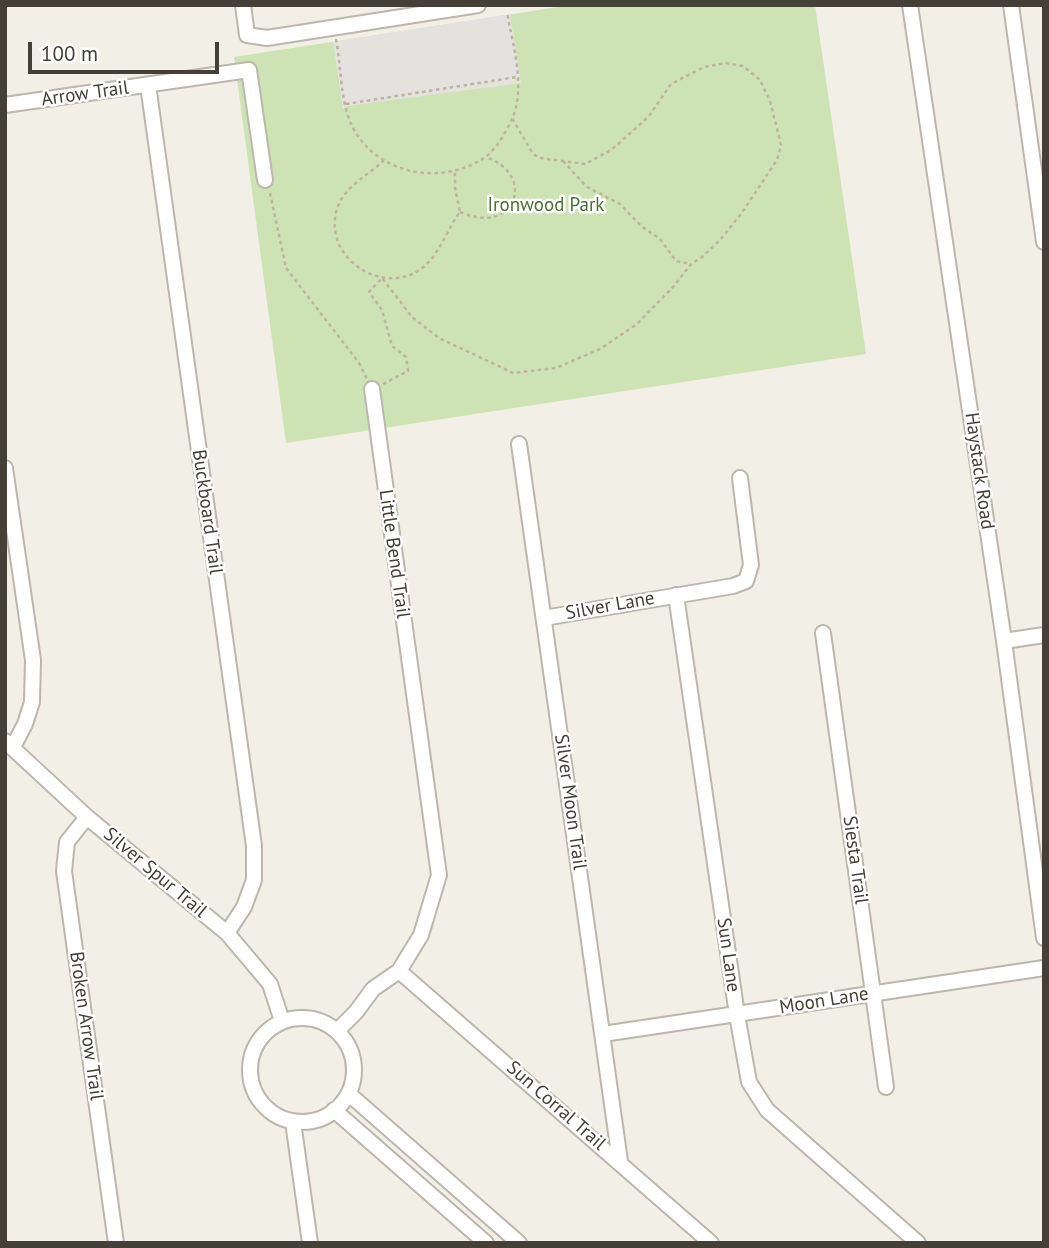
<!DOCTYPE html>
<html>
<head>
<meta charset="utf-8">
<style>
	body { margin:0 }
	#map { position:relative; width:1049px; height:1248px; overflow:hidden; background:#f2efe7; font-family:"PT Sans",sans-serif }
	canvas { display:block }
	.frame { position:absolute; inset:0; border:7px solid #454037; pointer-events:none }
	.scale { position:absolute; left:28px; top:42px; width:191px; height:32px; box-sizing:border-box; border:4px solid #454037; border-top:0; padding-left:9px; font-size:21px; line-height:24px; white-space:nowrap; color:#454037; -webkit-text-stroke:5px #fff; paint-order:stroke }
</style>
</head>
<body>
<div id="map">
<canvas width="1049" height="1248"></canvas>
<div class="frame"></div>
<div class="scale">100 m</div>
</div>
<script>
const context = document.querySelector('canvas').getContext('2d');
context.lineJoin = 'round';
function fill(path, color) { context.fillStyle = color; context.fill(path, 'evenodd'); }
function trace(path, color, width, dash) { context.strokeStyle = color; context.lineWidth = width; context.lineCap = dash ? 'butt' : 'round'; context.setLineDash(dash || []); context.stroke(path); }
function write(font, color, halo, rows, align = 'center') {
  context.font = font + ' "PT Sans",sans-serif'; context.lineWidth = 5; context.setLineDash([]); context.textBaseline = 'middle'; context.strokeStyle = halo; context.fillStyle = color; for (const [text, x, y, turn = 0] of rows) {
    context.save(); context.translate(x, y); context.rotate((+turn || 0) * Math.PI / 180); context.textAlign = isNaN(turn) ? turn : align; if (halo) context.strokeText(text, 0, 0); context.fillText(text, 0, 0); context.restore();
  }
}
fill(new Path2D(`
	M571,5H815L866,354L286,443L234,57Z`), '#cde3b3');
fill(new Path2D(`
	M510,14L521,83L348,106L343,109L333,42Z`), '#e4e2df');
const minor = new Path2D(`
	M243,5L247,35L267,38L478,5
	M910,5L1004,641L1044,938
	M1011,5L1044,242
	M148,85L254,846V880L244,907L227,933
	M5,105L249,70L265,180
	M519,444L620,1161
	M5,468L33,660L32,702L25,724L13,747
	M676,595L737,1015L749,1082L767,1110L918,1243
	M544,618L733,586L746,581L751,565L740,478
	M823,633L886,1087
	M1004,641L1044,635
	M5,741L87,817L227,933L270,984L282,1021
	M87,817L67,842L64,871L116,1243
	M399,971L711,1243
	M250 1070a52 52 0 1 1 104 0a52 52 0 1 1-104 0Z
	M337,1031L356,1012L373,989L399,971L421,935L439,875L372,389
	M603,1034L1044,968
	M349,1094L519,1243
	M334,1110L486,1243
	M293,1122L310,1243`);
trace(minor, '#bdb7ab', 18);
trace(new Path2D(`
	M336,39C341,65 340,94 349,119C370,173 438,188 484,158C496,150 506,132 512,119C526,88 513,45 507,13
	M346,104L517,77
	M384,160C368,176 344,186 337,209C322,257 382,297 421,269C439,256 447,229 460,212L455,188V171
	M563,161L587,187L620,204L641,226L660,239L676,261L691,264
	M270,193L286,268L359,363L367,379
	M460,212C516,237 537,175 486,157
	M383,384L408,371L406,357L392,346L382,310L369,292L382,278L412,317L439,338L513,373L556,368L600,349L637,324L674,286L691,264L702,257L720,240L741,214L777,160L781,145L770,101L760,80L743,66L725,63L704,67L671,84L649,116L636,128L611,150L585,164L540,158L533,154L512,118`), '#beb39d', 2.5, [3.5, 3.5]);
trace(minor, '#fff', 14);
write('19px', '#454037', '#fff', [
	["Arrow Trail",85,94,-8],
	["Haystack Road",979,471,82],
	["Buckboard Trail",207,512,82],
	["Little Bend Trail",394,554,82],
	["Silver Lane",610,606,-10],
	["Silver Moon Trail",570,802,82],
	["Siesta Trail",855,860,82],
	["Silver Spur Trail",155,873,40],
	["Sun Lane",728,955,82],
	["Moon Lane",824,1001,-9],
	["Broken Arrow Trail",86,1026,82],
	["Sun Corral Trail",556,1106,41]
]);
write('19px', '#47722f', '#fff', [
	["Ironwood Park",546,206]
]);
</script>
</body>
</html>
